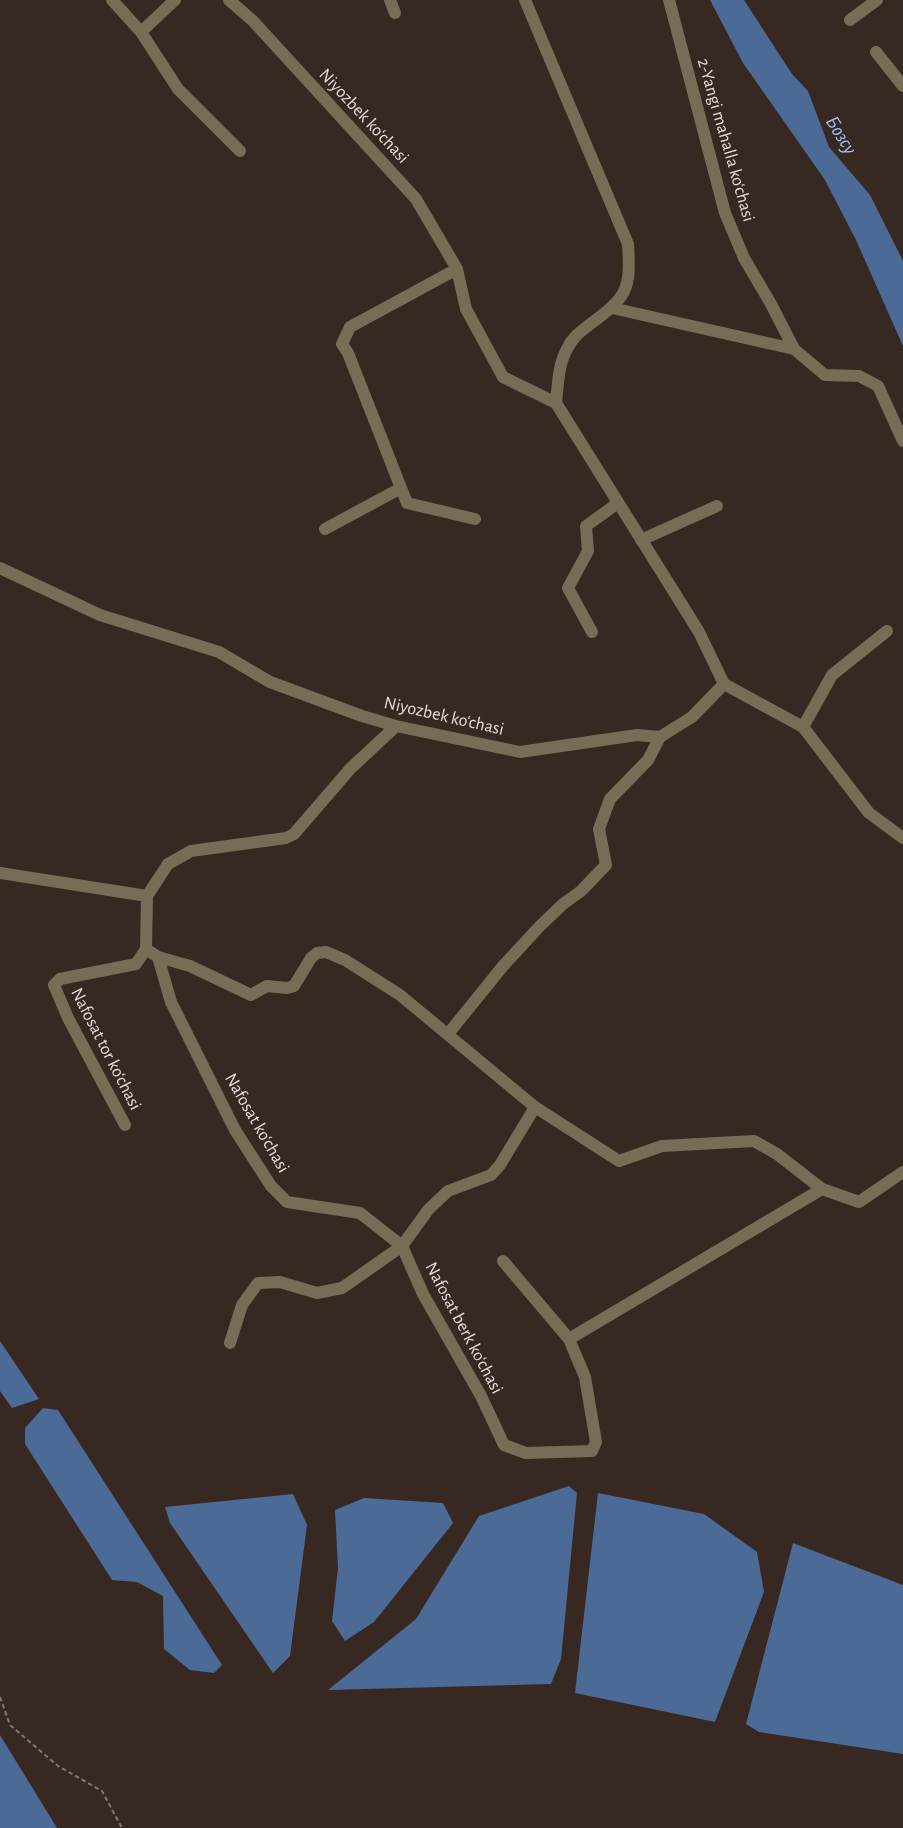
<!DOCTYPE html>
<html>
<head>
<meta charset="utf-8">
<style>
	body { margin:0 }
	canvas { display:block; background:#372821 }
</style>
</head>
<body>
<canvas width="903" height="1828"></canvas>
<script>
const context = document.querySelector('canvas').getContext('2d');
context.lineJoin = 'round';
function fill(path, color) { context.fillStyle = color; context.fill(path, 'evenodd'); }
function trace(path, color, width, dash) { context.strokeStyle = color; context.lineWidth = width; context.lineCap = dash ? 'butt' : 'round'; context.setLineDash(dash || []); context.stroke(path); }
function write(font, color, halo, rows, align = 'center') {
  context.font = font + ' "Alegreya Sans",sans-serif'; context.lineWidth = 4.5; context.setLineDash([]); context.textBaseline = 'middle'; context.strokeStyle = halo; context.fillStyle = color; for (const [text, x, y, turn = 0] of rows) {
    context.save(); context.translate(x, y); context.rotate((+turn || 0) * Math.PI / 180); context.textAlign = isNaN(turn) ? turn : align; if (halo) context.strokeText(text, 0, 0); context.fillText(text, 0, 0); context.restore();
  }
}
fill(new Path2D(`
	M710,0H744L792,74L808,91L829,147L870,195L903,261V346L856,240L825,180L743,63Z
	M0,1341L39,1399L12,1408L0,1391Z
	M43,1408L58,1410L222,1665L214,1673L190,1670L164,1649L163,1596L137,1582L112,1580L25,1444V1428Z
	M569,1486L577,1493L561,1659L551,1684L328,1690L416,1619L479,1516Z
	M598,1493L704,1514L757,1552L764,1592L715,1722L575,1693Z
	M293,1494L307,1525L290,1656L273,1673L170,1523L165,1507Z
	M364,1498L443,1503L453,1523L374,1622L345,1641L332,1621L338,1568L335,1510Z
	M793,1543L903,1585V1754L759,1732L746,1724Z
	M0,1735L57,1828H0Z`), '#4c6a96');
trace(new Path2D(`
	M0,1697L10,1725L58,1766L102,1791L122,1828`), '#847670', 2, [4.5, 3]);
trace(new Path2D(`
	M112,0L141,32L178,89L240,151
	M229,0L253,21L416,199L457,269L466,309L503,377L556,403L699,632L724,684
	M390,0L395,13
	M525,0L628,244C631,291 627,297 589,325C580,332 572,338 567,349C558,365 558,385 556,403
	M669,0L725,213L744,258L771,304L794,349
	M850,20L877,0
	M141,32L175,0
	M876,52L903,86
	M612,308L794,349L825,375L859,376L878,386L903,441
	M401,488L407,503L475,519
	M325,529L401,488L348,353L342,344L350,327L457,269
	M641,540L717,506
	M0,568L100,615L219,652L270,682L362,716L396,726L520,752L637,735L660,737L692,717L724,684
	M592,632L568,588L588,551L586,526L618,503
	M724,684L803,727L869,813L903,838
	M803,727L832,675L887,631
	M0,873L147,896
	M147,896L146,949L158,957L190,966L251,995L267,986L287,988L294,986L311,958L317,953L326,952L345,960L400,995L535,1107L619,1161L662,1146L754,1141L777,1154L822,1189L859,1202L903,1172
	M147,896L168,864L191,851L286,838L294,834L350,769L396,726
	M158,957L171,1002L235,1130L271,1186L287,1202L360,1213L402,1246L423,1294L481,1396L504,1445L526,1453L592,1451L596,1442L585,1377L569,1339L503,1261
	M448,1034L503,966L540,926L563,904L581,891L606,865L599,829L610,799L648,760L660,737
	M125,1125L68,1018L54,985L60,979L136,964L146,949
	M569,1339L822,1189
	M230,1343L242,1305L258,1283L280,1282L317,1293L342,1288L402,1246L428,1210L448,1191L491,1175L500,1165L535,1107`), '#776c55', 12);
write('18px', '#e7dcd7', '#372821', [
	["Niyozbek ko‘chasi",364,116,47],
	["2-Yangi mahalla ko‘chasi",726,140,74],
	["Niyozbek ko‘chasi",444,716,13],
	["Nafosat tor ko‘chasi",106,1049,63],
	["Nafosat ko‘chasi",257,1123,60],
	["Nafosat berk ko‘chasi",464,1328,62]
]);
write('italic 20px', '#a0c4fb', '#372821', [
	["Бозсу",841,135,58]
]);
</script>
</body>
</html>
